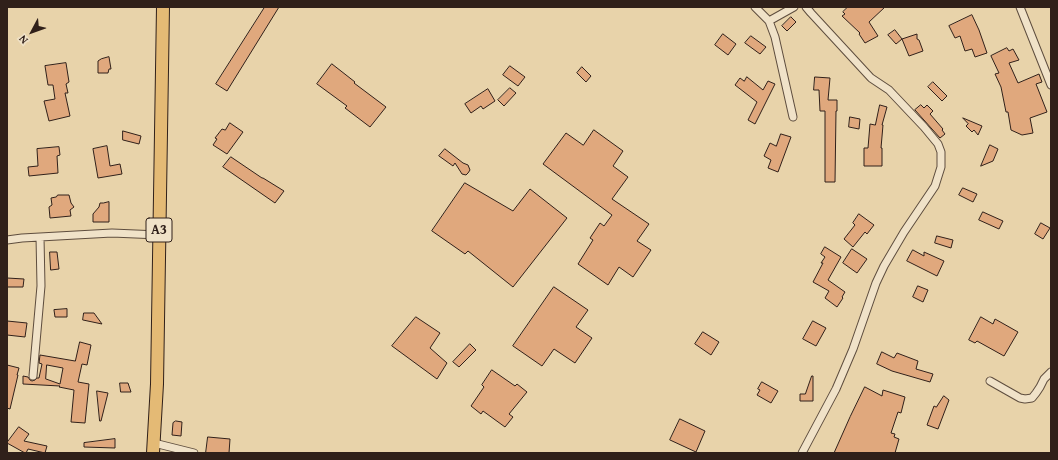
<!DOCTYPE html>
<html>
<head>
<meta charset="utf-8">
<style>
	body { margin:0 }
	#map { position:relative; width:1058px; height:460px; overflow:hidden; background:#e8d3aa; font-family:"Gentium Book Plus",serif }
	canvas { display:block }
	.frame { position:absolute; inset:0; border:8px solid #30201a; pointer-events:none }
	.north { position:absolute; left:12px; top:12px; width:40px; height:40px; -webkit-text-stroke:3px #f0e2c8; paint-order:stroke; rotate:229deg; font-size:11px; font-weight:700; line-height:16px; text-align:center; color:#30201a }
	.north::after { content:''; display:block; margin:auto; width:14px; height:18px; background:#30201a; clip-path:polygon(50% 0,100% 100%,50% 72%,0 100%) }
</style>
</head>
<body>
<div id="map">
<canvas width="1058" height="460"></canvas>
<div class="frame"></div>
<div class="north">N</div>
</div>
<script>
const context = document.querySelector('canvas').getContext('2d');
context.lineJoin = 'round';
function fill(path, color) { context.fillStyle = color; context.fill(path, 'evenodd'); }
function trace(path, color, width, dash) { context.strokeStyle = color; context.lineWidth = width; context.lineCap = dash ? 'butt' : 'round'; context.setLineDash(dash || []); context.stroke(path); }
function write(font, color, halo, rows, align = 'center') {
  context.font = font + ' "Gentium Book Plus",serif'; context.lineWidth = 3.5; context.setLineDash([]); context.textBaseline = 'middle'; context.strokeStyle = halo; context.fillStyle = color; for (const [text, x, y, turn = 0] of rows) {
    context.save(); context.translate(x, y); context.rotate((+turn || 0) * Math.PI / 180); context.textAlign = isNaN(turn) ? turn : align; if (halo) context.strokeText(text, 0, 0); context.fillText(text, 0, 0); context.restore();
  }
}
const building = new Path2D(`
	M265,7H279L227,91L216,84Z
	M848,7H885L869,22L878,36L865,43L859,34L860,33L842,16L845,14L843,12Z
	M972,15L979,30L987,53L975,57L972,49L965,51L960,36L955,38L949,26Z
	M791,17L796,22L787,31L782,26Z
	M895,30L902,39L917,34V39L919,40L923,51L909,56L902,39L896,44L888,35Z
	M723,34L736,44L728,55L715,45Z
	M751,36L766,47L760,54L745,43Z
	M1007,48L1009,51L1013,49L1019,60L1009,63L1018,83L1039,74L1042,82L1036,84L1047,112L1030,118L1033,133L1022,135L1011,130L1008,112H1006L1001,87L995,74L999,73L991,56Z
	M109,57L111,69H109L108,73H98V61L101,59Z
	M66,63L69,82L66,84L68,93H65L70,116L49,121L44,101L55,99L53,85H48L45,66Z
	M332,64L355,82L354,83L386,107L370,127L345,108L347,106L317,84Z
	M510,66L525,77L518,86L503,75Z
	M582,67L591,76L586,82L577,73Z
	M747,77L763,90L768,81L775,84L755,124L748,120L757,102L735,85L740,78L744,81Z
	M815,77L830,78L828,100H837V111H836L835,182H825V111H820L819,90H814Z
	M933,82L947,96L942,101L928,87Z
	M510,88L516,93L504,106L498,100Z
	M488,89L495,101L483,109L481,106L471,113L465,104Z
	M880,105L887,107L882,125H883L881,148H882V166H864V148H868L870,124L875,125Z
	M921,105L924,108L927,105L933,111L930,114L943,129L942,130L945,134L940,138L915,110Z
	M850,117L860,119L859,129L849,127Z
	M963,118L982,126L978,135L974,130L972,132L966,126L968,124Z
	M230,123L243,132L227,154L213,145L217,139L215,138L222,129L225,130Z
	M594,130L623,151L613,166L628,177L612,199L649,224L637,241L651,250L633,277L619,267L608,285L578,264L593,240L590,238L600,223L604,226L612,215L543,164L566,133L583,145Z
	M123,131L141,136L139,144L123,140Z
	M781,134L791,137L778,172L768,168L771,160L764,156L770,143L776,146Z
	M990,145L998,149L993,161L981,166Z
	M107,146L110,166L120,164L122,174L98,178L93,149Z
	M59,147L60,155L57,156L58,173L29,176L28,167L38,166L37,149Z
	M445,149L463,163L468,165L470,170L468,173L466,175L462,174L455,163L453,166L439,156Z
	M231,157L262,178H263L284,191L275,203L223,167Z
	M465,183L513,211L530,189L567,218L513,287L468,251L465,254L432,231Z
	M963,188L977,194L973,202L959,195Z
	M58,195H69L71,203L74,207L70,210L71,216L50,218L49,207L52,205L51,198L56,197Z
	M109,202V222H93V214L99,207L100,203H103Z
	M983,212L1003,221L999,229L979,220Z
	M859,214L874,225L867,234L865,232L853,247L844,239L855,225L853,223Z
	M1041,223L1050,228L1043,239L1035,234Z
	M937,236L953,240L951,248L935,243Z
	M825,247L841,257L828,280L845,292L842,297L843,298L837,307L825,298L829,291L813,282L823,263H821L825,257L821,254Z
	M852,249L867,259L857,273L843,263Z
	M913,250L924,256V252L944,261L937,276L907,261Z
	M50,252H57L59,269L51,270Z
	M7,278L24,279L23,287H7Z
	M918,286L928,290L923,302L913,297Z
	M554,287L588,310L576,327L592,338L575,363L554,349L542,366L513,346Z
	M67,309V317H55L54,310Z
	M84,313H94L102,324L83,320Z
	M416,317L440,333L430,348L447,363L437,379L392,346Z
	M981,317L993,324L995,319L1018,332L1004,356L977,341L975,343L969,340Z
	M7,321L27,323L25,337L7,335Z
	M813,321L826,328L816,346L803,339Z
	M703,332L719,342L711,355L695,344Z
	M80,342L91,345L87,365L82,364L78,382L89,384L85,423L71,422L74,390L59,387L60,386L23,384V376L28,377L30,380L32,381L35,380L37,378H39L42,364L39,363L40,355L75,361ZM47,365L63,368L60,384L46,379Z
	M470,344L476,350L459,367L453,362Z
	M882,352L894,358L897,353L918,361L916,369L933,374L930,382L892,371L877,364Z
	M7,365L19,368L17,375H18L10,409L7,408Z
	M492,370L515,386L517,384L527,392L509,414L513,417L505,427L483,411L481,414L471,406L484,387L482,385Z
	M812,376H813V401H800V394H805Z
	M762,382L778,391L771,403L757,395L760,390L758,389Z
	M120,383H128L131,392H121Z
	M865,387L882,396L883,390L905,397L901,413L898,412L891,433L895,434L894,437L899,439L895,453H834L850,417Z
	M97,391L108,393L101,421H100Z
	M944,396L949,400L938,429L927,425L934,406L936,407Z
	M680,419L705,431L696,452L670,440Z
	M176,421L182,422L181,436L172,435L173,423Z
	M19,427L29,434L24,441L47,446L45,453L28,449L26,453H25L7,443Z
	M208,437L230,439L229,453H206Z
	M115,439V448L84,447V443Z`);
fill(building, '#e0a87d');
trace(building, '#30201a', 1);
const minor = new Path2D(`
	M755,7L769,21L775,37L793,117
	M1020,7L1051,85
	M769,21L794,7
	M7,240L22,238L112,233L159,235
	M33,376L41,286L40,237
	M990,381L1020,398L1025,399L1032,398L1036,393L1040,387L1044,379L1051,372
	M154,443L194,453
	M802,453L836,389L853,349L876,283L884,266L904,232L935,186L941,167V152L938,144L924,127L889,90L871,78L811,13L806,7`);
const trunk = new Path2D(`
	M153,453L157,384L163,7`);
trace(minor, '#5e4d3e', 9);
trace(trunk, '#30201a', 14);
trace(minor, '#f0e2c8', 7);
trace(trunk, '#e4ba75', 12);
for (const [x, y, w] of [
	[159,230,26]
]) { const box = new Path2D(); box.roundRect(x - w / 2, y - 12, w, 24, 3); context.fillStyle = '#f0e2c8'; context.fill(box); trace(box, '#30201a', 1); }
write('bold 14px', '#30201a', null, [
	["A3",159,230]
]);
</script>
</body>
</html>
